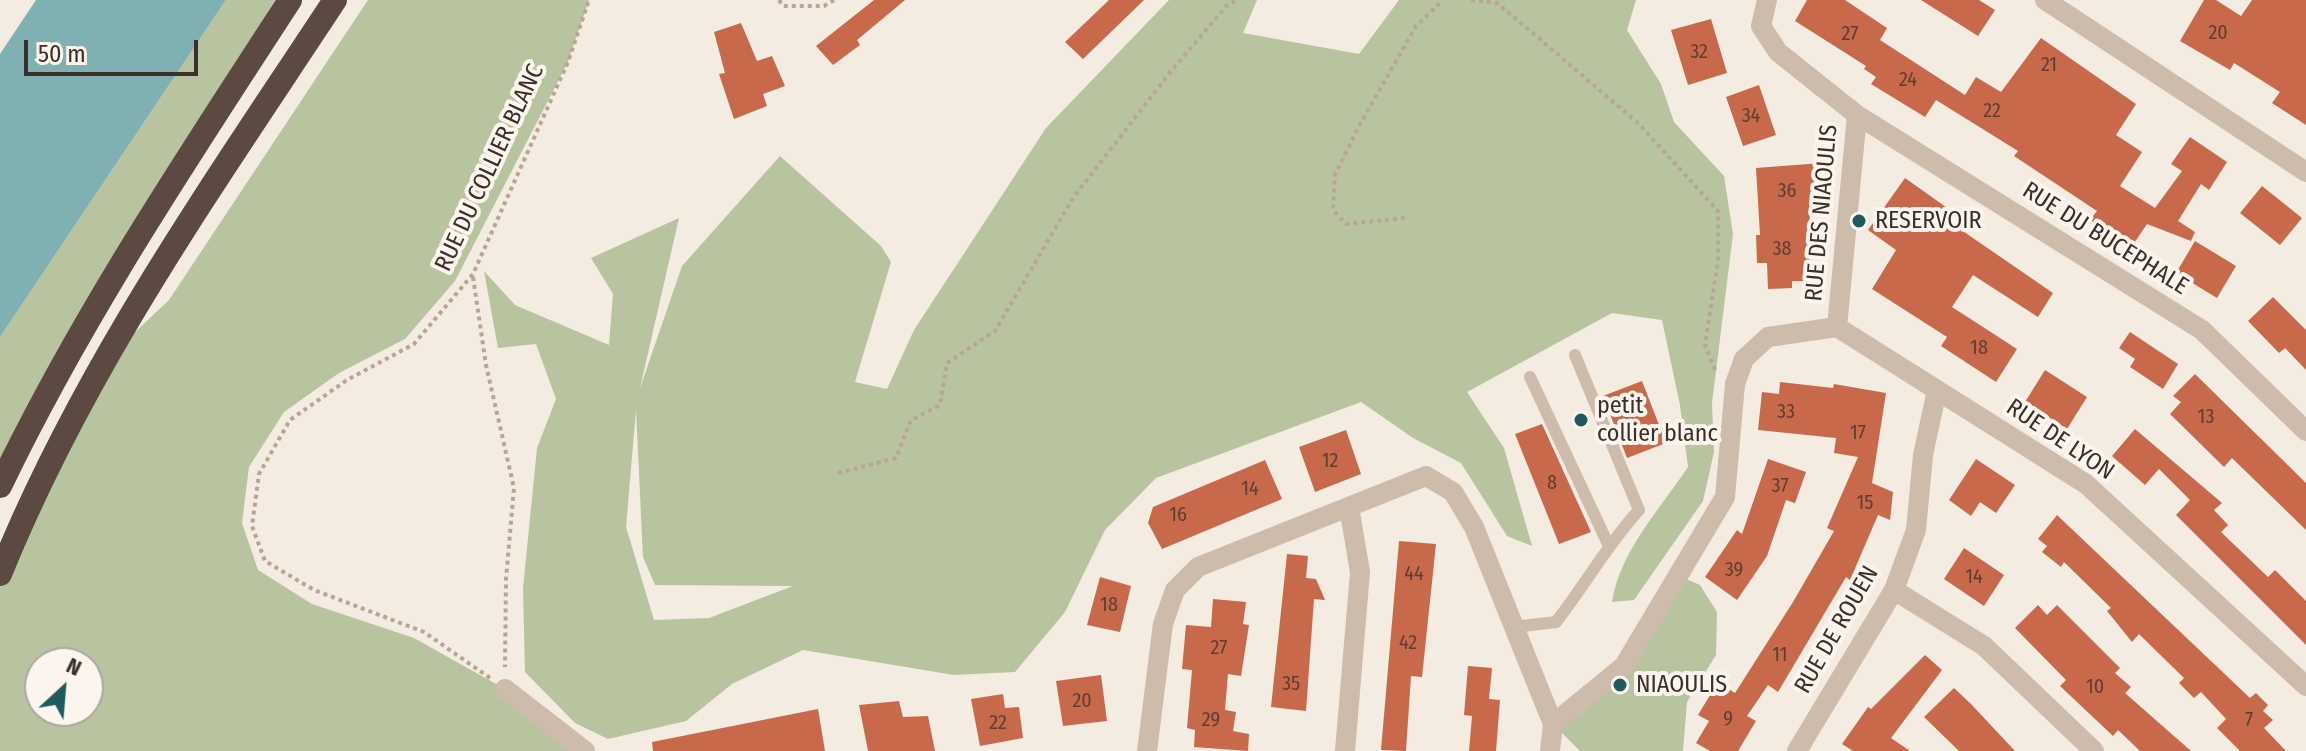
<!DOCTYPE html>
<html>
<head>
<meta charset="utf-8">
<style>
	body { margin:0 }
	#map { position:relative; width:2306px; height:751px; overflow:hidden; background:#f4ebe1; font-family:"Fira Sans Condensed",sans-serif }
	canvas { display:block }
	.north { position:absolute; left:24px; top:647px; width:80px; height:80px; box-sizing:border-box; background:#fbf5ee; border:2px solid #aea6a0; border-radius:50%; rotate:26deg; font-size:22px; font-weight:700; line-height:32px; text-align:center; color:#3b302b }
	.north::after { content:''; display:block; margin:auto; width:28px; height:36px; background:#1f5a5e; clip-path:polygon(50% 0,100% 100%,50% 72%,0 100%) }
	.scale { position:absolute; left:24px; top:40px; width:174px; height:36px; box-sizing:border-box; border:4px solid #3b302b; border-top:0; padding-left:10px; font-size:24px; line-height:28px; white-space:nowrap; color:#3b302b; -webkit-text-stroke:6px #fbf5ee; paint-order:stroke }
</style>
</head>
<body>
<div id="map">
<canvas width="2306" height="751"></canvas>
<div class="north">N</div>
<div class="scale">50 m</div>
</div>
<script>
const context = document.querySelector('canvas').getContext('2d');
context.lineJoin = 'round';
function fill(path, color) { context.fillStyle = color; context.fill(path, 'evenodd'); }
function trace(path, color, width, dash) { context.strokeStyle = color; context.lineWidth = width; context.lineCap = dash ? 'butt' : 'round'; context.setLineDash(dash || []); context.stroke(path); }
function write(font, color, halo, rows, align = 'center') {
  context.font = font + ' "Fira Sans Condensed",sans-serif'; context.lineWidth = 8; context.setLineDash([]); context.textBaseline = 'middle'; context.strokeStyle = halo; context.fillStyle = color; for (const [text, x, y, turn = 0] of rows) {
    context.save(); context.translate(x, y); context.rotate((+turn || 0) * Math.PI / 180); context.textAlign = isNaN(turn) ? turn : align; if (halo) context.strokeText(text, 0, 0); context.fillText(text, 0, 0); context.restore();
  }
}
fill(new Path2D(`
	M226,0H275L66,354L0,486V337Z
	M368,0H589L568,62L455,281L405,339L339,373L284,412L249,467L242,523L258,570L312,604L414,638L505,689L585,751H0V574L96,369L169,300ZM40,663H88V711H40Z
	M1169,0H1257L1243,33L1359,54L1399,0H1636L1627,30L1661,84L1674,122L1724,176L1733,234L1712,403L1714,452L1703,501L1634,600L1612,602C1620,551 1660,509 1688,467L1680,405L1662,320L1612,313L1467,392L1504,448L1532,546L1507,536L1461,463L1413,438L1361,402L1156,478L1105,530L1065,612L1015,672L954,675L803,650L732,684L686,721L608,739L575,723L525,672L523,588L537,448L556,399L536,344L498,348L484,271L515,305L609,345L613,294L591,258L679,218L640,388L682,266L780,156L881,246L891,262L855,382L887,389L914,330L1046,128ZM636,410L643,557L655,585L793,586L709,618L654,620L626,527Z
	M1677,575L1700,585L1717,612L1716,655L1687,702L1683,751H1580L1553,724L1624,666Z`), '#b8c4a0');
fill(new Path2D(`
	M36,0H226L0,337V54Z`), '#7fb0b2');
fill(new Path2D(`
	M874,0H905L857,40L860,45L833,65L816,46Z
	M1109,0H1144L1083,59L1065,42Z
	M1807,0H1845L1887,28L1880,40L1965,95L1976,77L2001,92L2041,38L2136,104L2116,135L2142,152L2120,186L2155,208L2182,171L2171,164L2190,137L2227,162L2209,190L2201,184L2178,221L2195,232L2191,241L2147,224L2132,246L2090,220L2097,211L2014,156L2018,151L1936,100L1925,117L1871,84L1876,77L1864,69L1866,66L1795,21Z
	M1921,0H1979L1995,10L1978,36Z
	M2204,0H2216L2241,16L2252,0H2306V125L2272,103L2280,92L2234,63L2230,70L2180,41Z
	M1711,19L1727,73L1688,85L1671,30Z
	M741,23L757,61L772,56L785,86L763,94L767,106L734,119L719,74L725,73L714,32Z
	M1759,85L1776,135L1743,146L1726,97Z
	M1822,163L1824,191L1810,192L1809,281H1792V288L1768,289L1767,263H1757L1756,235H1760L1756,168Z
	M1905,178L1960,217L1954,225L2053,293L2038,317L1973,275L1952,307L2017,349L1996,382L1941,346L1947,337L1872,289L1896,250L1868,230Z
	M2262,186L2302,218L2280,245L2240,213Z
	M2195,241L2236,266L2217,298L2176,273Z
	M2273,297L2306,330V370L2285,348L2279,353L2248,321Z
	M2130,332L2178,364L2163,389L2130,367L2135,359L2119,348Z
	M2045,370L2087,397L2067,429L2025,402Z
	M2195,374L2306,483V530L2232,458L2224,467L2170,414L2181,402L2173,396Z
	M1642,381L1666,443L1627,458L1603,396Z
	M1780,382L1833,388L1834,384L1886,393L1872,483L1893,492L1890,520L1878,515L1850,580L1846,577L1778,692L1768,685L1747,716L1756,721L1738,751H1710L1696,743L1709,721L1698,715L1718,682L1735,693L1793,602L1834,531L1827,528L1858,457L1834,453L1836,438L1758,430L1762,392L1779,394Z
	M1542,424L1591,532L1559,544L1515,434Z
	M2135,429L2222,503L2214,510L2228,525L2221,532L2268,577L2275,570L2306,601V645L2176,515L2190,500L2159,469L2145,485L2112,456Z
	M1346,430L1361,474L1315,492L1299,447Z
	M1768,459L1806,472L1795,503L1786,500L1767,556L1737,600L1705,577L1737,530L1742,534Z
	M1976,459L2015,485L1996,513L1980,502L1971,516L1949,500Z
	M1265,460L1282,499L1162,549L1148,523L1153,507Z
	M2057,515L2250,698L2256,693L2268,705L2263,711L2273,720L2264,728L2286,751H2240L2217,728L2226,719L2201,692L2194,698L2179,683L2184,678L2139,634L2132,642L2107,611L2111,608L2064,562L2061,567L2042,552L2047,546L2038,539Z
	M1399,541L1436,544L1422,677L1411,676L1406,751L1381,750Z
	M1964,548L2004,575L1984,606L1944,579Z
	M1287,554L1308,556L1306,578L1316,579L1325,600L1314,599L1306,711L1271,707Z
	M1100,577L1131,586L1120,632L1087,625Z
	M1213,599L1246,602L1243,624L1249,625L1241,676L1228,674L1225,710L1236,712L1233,731L1249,734L1248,751L1194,747L1195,730L1187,728L1192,670L1182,669L1186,625L1211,627Z
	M2038,605L2047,615L2057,605L2120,668L2115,673L2131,687L2125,693L2191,751H2140L2118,730L2113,736L2060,686L2066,680L2015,628Z
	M1925,655L1942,670L1891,738L1910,751H1853L1842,744L1868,707L1871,709Z
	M1468,666L1492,668L1489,699L1500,700L1496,751H1469L1472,716L1464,715Z
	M1101,675L1107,721L1063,726L1056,681Z
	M1954,688L1971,704L2015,751H1959L1924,717Z
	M1003,694L1005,708L1019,707L1023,738L980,746L971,699Z
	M899,701L903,717L928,716L935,751H868L859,705Z
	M818,709L825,751H653L652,742Z`), '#c8694b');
trace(new Path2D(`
	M779,0L783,6H824L834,0
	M1471,0L1497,3L1541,40L1639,124L1718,211V260L1705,345L1716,372
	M1405,218L1346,224L1333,210L1335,175L1359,126L1416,26L1443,0
	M473,277L486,365L514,488L506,579L505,667
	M838,473L896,458L911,420L940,405L947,363L995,331L1073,198L1168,75L1228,4L1237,0
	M490,678L424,632L314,590L265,561L252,526L259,474L290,420L347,380L414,344L473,274L568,62L589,0`), '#b9a596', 4, [4, 4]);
trace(new Path2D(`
	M1530,377L1608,544
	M1514,627L1556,622C1585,585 1607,545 1639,510L1575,355`), '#cdbbac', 12);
trace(new Path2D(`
	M2045,0L2306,172
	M1857,115L2202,330L2306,431
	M1837,327L2086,484L2306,686
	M1894,590L1984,646L2094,751
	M505,689L585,751
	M1553,724L1624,666L1725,497L1735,384L1744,359L1768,337L1837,327L1857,115L1778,52L1761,26L1767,0
	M1147,751L1163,624L1175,590L1198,567L1426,476L1453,492L1474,527L1553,724L1550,751
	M1345,751L1360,572L1349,507
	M1797,751L1894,590L1916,530L1923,455L1937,390`), '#cdbbac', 20);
trace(new Path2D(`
	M0,486C82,315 187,159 290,0
	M0,574C85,365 212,187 335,0`), '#5c4a42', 24);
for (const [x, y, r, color] of [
	[1859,221,8,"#1f5a5e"],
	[1581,420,8,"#1f5a5e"],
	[1620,685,8,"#1f5a5e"]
]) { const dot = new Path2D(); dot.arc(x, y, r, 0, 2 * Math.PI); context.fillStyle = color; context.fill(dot); trace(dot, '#fbf5ee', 3); }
write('20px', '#5e3e33', null, [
	["20",2218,33],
	["27",1850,34],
	["32",1699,52],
	["21",2049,65],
	["24",1908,80],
	["22",1992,111],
	["34",1751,116],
	["36",1787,191],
	["38",1782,249],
	["18",1979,348],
	["33",1786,412],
	["13",2206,417],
	["17",1858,433],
	["12",1330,461],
	["8",1552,483],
	["37",1780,486],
	["14",1250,489],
	["15",1865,503],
	["16",1178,515],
	["39",1734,570],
	["44",1414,574],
	["14",1974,577],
	["18",1109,605],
	["42",1408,643],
	["27",1219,648],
	["11",1780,655],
	["35",1291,684],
	["10",2095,687],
	["20",1082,701],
	["9",1728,719],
	["29",1211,720],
	["7",2249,720],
	["22",998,723]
]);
write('24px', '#3b302b', '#fbf5ee', [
	["RUE DU COLLIER BLANC",490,168,-65],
	["RUE DES NIAOULIS",1822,213,-85],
	["RUE DU BUCEPHALE",2105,239,32],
	["RUE DE LYON",2060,440,34],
	["RUE DE ROUEN",1837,630,-60]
]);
write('24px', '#3b302b', '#fbf5ee', [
	["RESERVOIR",1875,221],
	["petit",1597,406],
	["collier blanc",1597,434],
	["NIAOULIS",1636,685]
], 'left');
</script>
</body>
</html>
